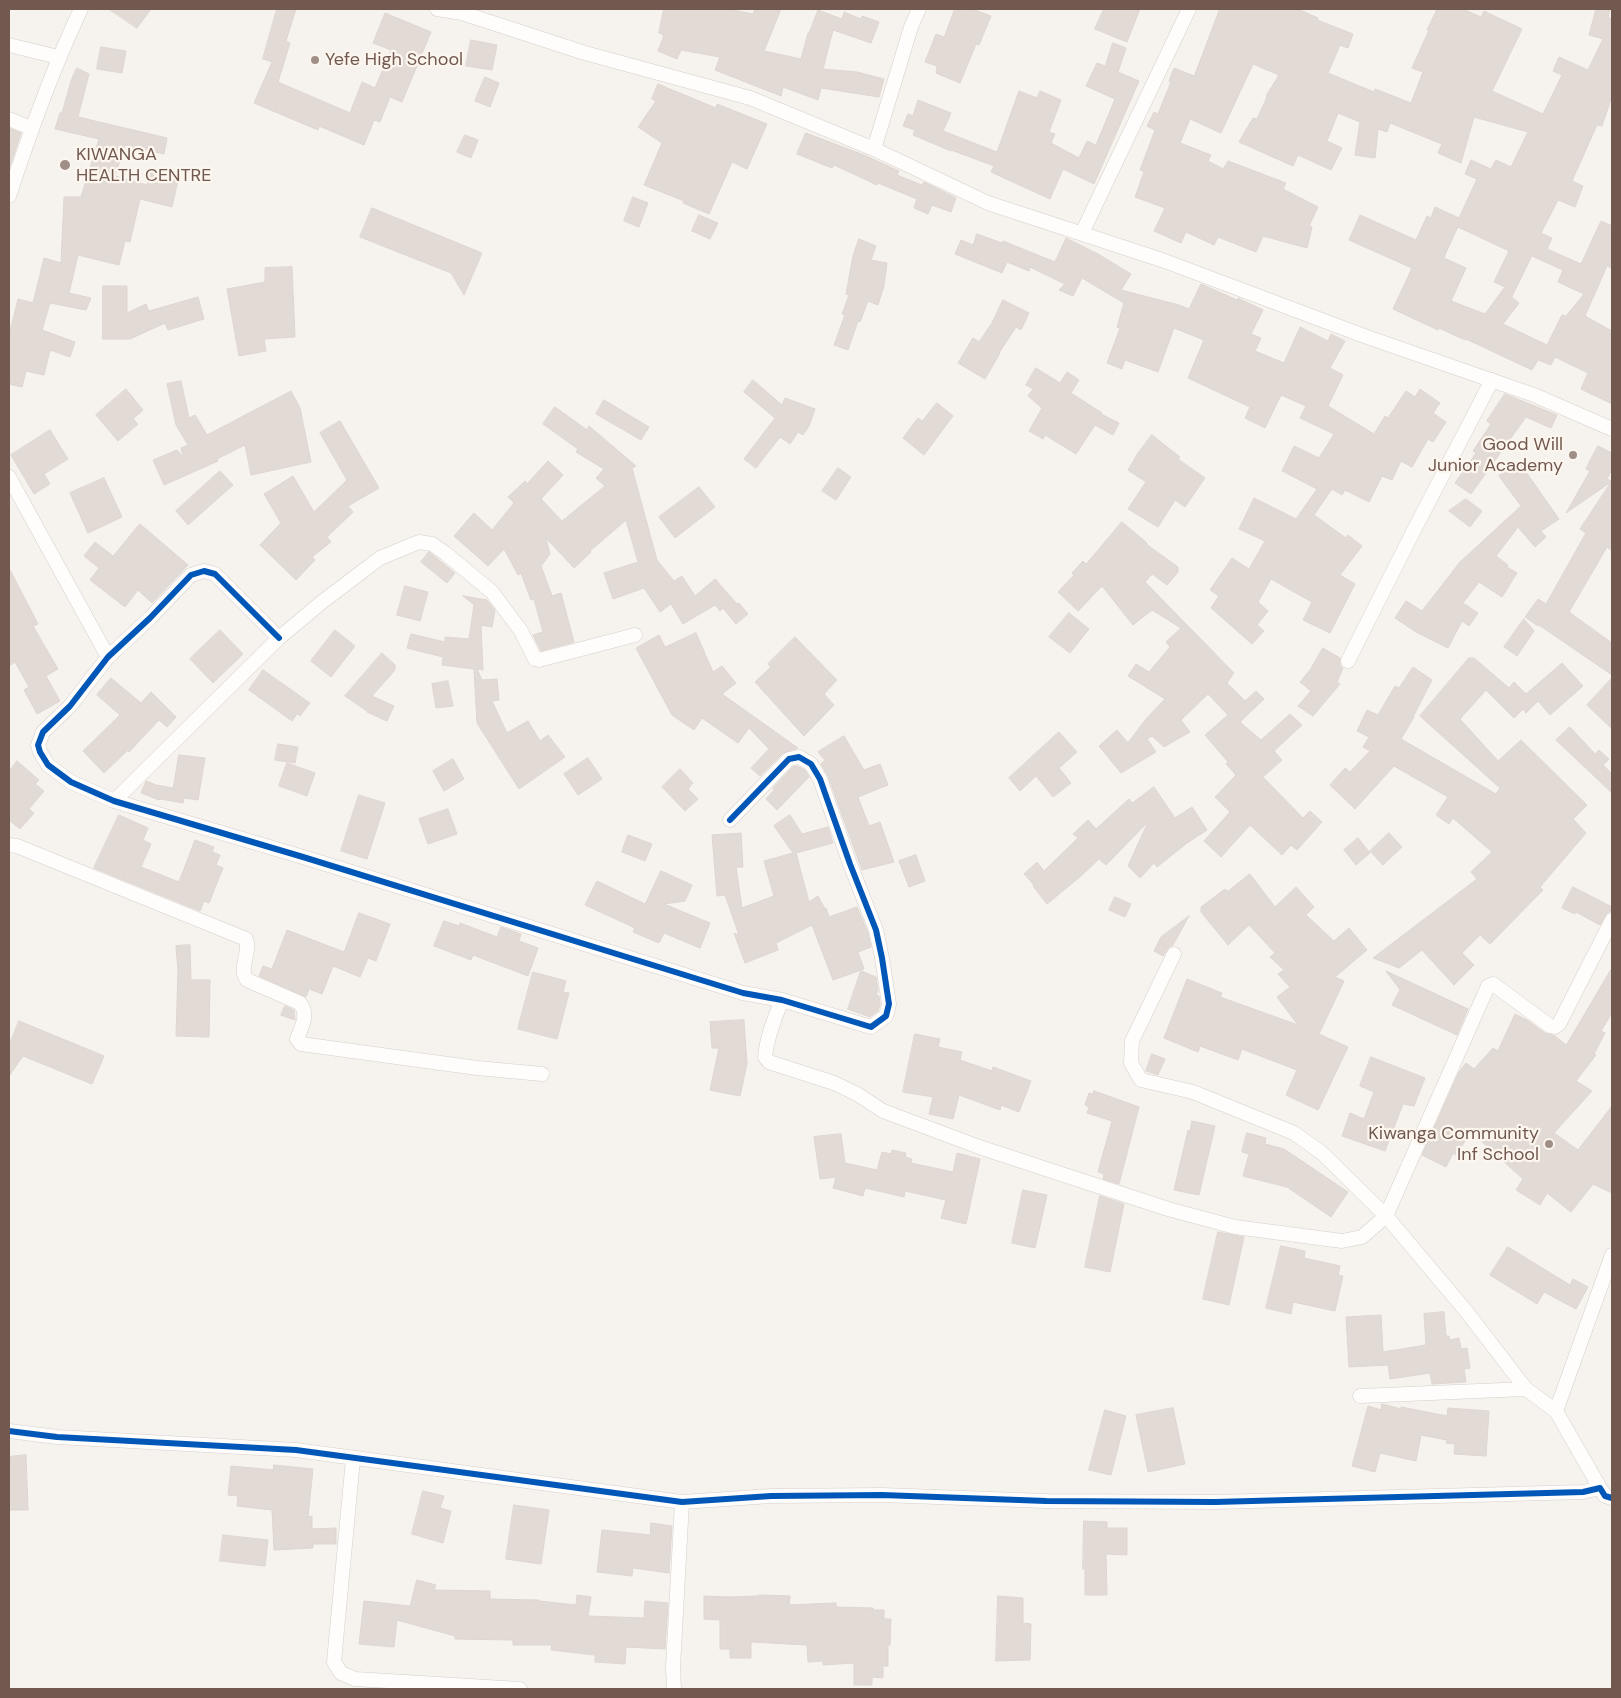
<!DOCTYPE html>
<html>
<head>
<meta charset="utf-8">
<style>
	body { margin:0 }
	#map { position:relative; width:1621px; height:1698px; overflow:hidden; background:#f6f2ed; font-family:"DM Sans",sans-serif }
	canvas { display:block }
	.frame { position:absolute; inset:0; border:10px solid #715950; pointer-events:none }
</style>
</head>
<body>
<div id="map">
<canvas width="1621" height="1698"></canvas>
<div class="frame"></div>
</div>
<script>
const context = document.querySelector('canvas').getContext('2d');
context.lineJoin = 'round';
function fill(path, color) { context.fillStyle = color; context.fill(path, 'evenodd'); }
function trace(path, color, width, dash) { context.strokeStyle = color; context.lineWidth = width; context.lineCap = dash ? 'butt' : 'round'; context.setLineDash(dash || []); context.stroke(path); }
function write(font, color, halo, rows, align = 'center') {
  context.font = font + ' "DM Sans",sans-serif'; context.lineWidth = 4.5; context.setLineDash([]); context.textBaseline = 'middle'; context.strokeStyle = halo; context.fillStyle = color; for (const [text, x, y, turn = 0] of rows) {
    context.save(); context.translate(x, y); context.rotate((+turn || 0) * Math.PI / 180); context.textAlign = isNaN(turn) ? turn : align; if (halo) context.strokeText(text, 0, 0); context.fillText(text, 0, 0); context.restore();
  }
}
const building = new Path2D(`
	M109,9H151L137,28Z
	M277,9H296L286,41L290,43L278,82L350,113L362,82L375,88L391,50L373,43L385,13L431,32L402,102L390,97L380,122L374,120L364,145L319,126L318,130L254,103L272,62L263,59Z
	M664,9H728L753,14L755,9H781L764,51L801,59L808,33H809L818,10L842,19L844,12L861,19L862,16L879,22L871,43L833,30L823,69L857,72L884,79L879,97L821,88L818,100L783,87L781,96L715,70L720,57L681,50L677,59L658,51L664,35L659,33Z
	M955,9H972L991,16L979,45L976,44L960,83L936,73L937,66L925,62L936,34L944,37Z
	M1104,9H1140L1127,42L1095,29Z
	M1220,9H1298L1318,18L1317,20L1353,34L1348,48L1340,45L1328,73L1374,92L1375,89L1411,103L1423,72L1412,68L1429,30H1427L1437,9H1463L1481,17L1484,11L1522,29L1492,91L1543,114L1562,75L1553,71L1559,57L1588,70L1603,39L1589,35L1596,9H1610L1608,18H1612V96L1602,126L1597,125L1572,181L1583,186L1575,207L1558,200L1541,233L1552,238L1547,249L1581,264L1601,221L1612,226V268L1607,266L1585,316L1612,331V404L1581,389L1588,373L1555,357L1551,365L1538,360L1532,370L1466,339L1465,340L1439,328L1438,330L1393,309L1412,268L1349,240L1360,215L1416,240L1427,216L1431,218L1435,207L1459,218L1477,179L1465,174L1471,160L1491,169L1496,160L1511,167L1528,132L1474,117L1461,163L1438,153L1442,144L1390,123L1387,132L1378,129L1375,158L1355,155L1360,122L1338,113L1327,141L1342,148L1331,170L1298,155L1293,166L1239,142L1253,118L1257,119L1267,97L1266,96L1279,75L1253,64L1221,133L1190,119L1180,143L1211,155L1208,161L1223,169L1228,161L1286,183L1283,189L1318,207L1309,226L1312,227L1307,248L1263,236L1256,252L1218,237L1214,245L1186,232L1181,243L1154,231L1165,208L1135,197L1144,172L1140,170L1155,130L1147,126L1154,112L1158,114L1171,82L1169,81L1174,68L1194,76ZM1458,227L1509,251L1494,282L1505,287L1485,314L1451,301L1466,268L1444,258ZM1532,256L1563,270L1558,282L1584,294L1566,316L1562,315L1547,345L1503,324L1519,303L1512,297Z
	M471,40L497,45L492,70L466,66Z
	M1113,43L1126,48L1118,72L1139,81L1094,184L1063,169L1050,199L991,172L994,166L951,150V151L913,135L915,130L903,126L908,114L913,116L918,100L951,113L943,131L997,152L1019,91L1037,98L1040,91L1061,100L1049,132L1055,134L1051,143L1079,158L1087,141L1096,145L1115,99L1086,86L1097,63L1105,66Z
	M101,47L126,51L122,73L97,69Z
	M77,68L89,74L78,117L167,138L164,154L125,145L115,176L147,185L151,169L179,176L172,207L140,199L130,242L125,241L119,265L78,255L69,293L91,298L86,310L50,303L42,330L75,342L70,357L50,350L44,375L26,371L22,387L9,384V335L18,299L33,303L44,258L61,263L64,197H81L99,139L55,129L60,113H62L71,81Z
	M485,77L499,83L490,107L475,101Z
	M658,84L716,108L717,104L767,124L747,169L732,162L709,214L683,203L684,201L644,185L662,143L638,127L656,101L652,99Z
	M9,128L21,133L9,169Z
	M806,133L864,155L899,171L897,175L922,185L924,182L956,198L951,212L932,205L928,214L914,208L917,199L878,183L877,185L834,165L832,168L797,154Z
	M465,135L478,140L471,158L457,152Z
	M633,197L648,203L639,227L624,221Z
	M372,208L482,253L464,295L451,273L360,237Z
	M699,215L718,223L710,239L692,231Z
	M977,234L1002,243L1003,241L1055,262L1066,238L1098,254L1131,274L1121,290L1179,305L1189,309L1201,284L1237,300L1238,298L1263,310L1251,334L1261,338L1255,351L1284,363L1300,327L1328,341L1331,334L1345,341L1330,368L1343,375L1328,406L1374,434L1385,416L1388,418L1406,391L1415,397L1420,389L1440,403L1433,413L1446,422L1433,442L1428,439L1412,467L1401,461L1392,480L1382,476L1369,502L1345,490L1342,495L1332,489L1314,515L1346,538L1348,535L1362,546L1340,575L1355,584L1330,633L1303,620L1312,602L1271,579L1258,602L1268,611L1257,625L1264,631L1252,644L1211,608L1219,596L1210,590L1232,558L1249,569L1265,541L1239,529L1254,498L1296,519L1317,489L1282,471L1294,446L1319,458L1334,434L1300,418L1306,406L1281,395L1265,428L1245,418L1250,407L1188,378L1204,340L1174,328L1158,372L1125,360L1122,369L1107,363L1120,328L1117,327L1124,303L1082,278L1073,296L1059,290L1065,284L1030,267L1029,271L1007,262L1002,273L955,254L961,240L973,245Z
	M859,239L876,246L871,260L887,263L884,286L878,305L868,301L860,322L858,321L848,350L834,345L845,315L842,314L849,295L846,294L853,256Z
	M292,267L295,337L264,339L266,351L239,356L227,289L265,282V268Z
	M103,286H127V313L146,304L149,311L198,297L204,319L168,330L165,323L130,339H103Z
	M1003,300L1029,313L1021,330L1016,327L999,353H1000L985,379L958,363L973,338L979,342L992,323Z
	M1036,368L1060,383L1067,372L1079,380L1071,393L1102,413L1101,414L1119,423L1113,435L1095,425L1076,454L1045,435L1043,439L1029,431L1042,408L1028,396L1033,389L1026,385Z
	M753,380L782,405L785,398L815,409L809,426L803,435L798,432L790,444L780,437L756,468L744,459L775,418L744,392Z
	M181,381L189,418L195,415L207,435L291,391L300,408L311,462L251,475L245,445L217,459L218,461L164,485L153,460L177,450L183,457L181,448L188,445L176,425L167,384Z
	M126,389L143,410L133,419L138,424L118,441L96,415Z
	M1505,394L1557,415L1551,428L1526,417L1471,494L1455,483L1476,453L1473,451L1491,424L1487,421Z
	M604,400L649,427L641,440L596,414Z
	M937,403L953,416L924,455L903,438L918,418L922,421Z
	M555,407L587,430L589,426L636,466L632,468L657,560L674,581L682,576L695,596L715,579L737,604L739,603L748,614L736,624L723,608L720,611L715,605L683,624L671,604L660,612L644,588L613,599L604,573L638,562L626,520L590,551L591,552L574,568L546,538L550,554L541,566L552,596L561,593L574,642L541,651L533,635L543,632L534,599L531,600L521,573L518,575L504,549L488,566L454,536L474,513L492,530L514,503L508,497L525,481L527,484L548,461L563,475L541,499L562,521L605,486L596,478L604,469L576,452L578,449L543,424Z
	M340,421L379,488L348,506L353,512L327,537L331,542L312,557L315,560L296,580L260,545L281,523L264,494L293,476L314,512L347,480L320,433Z
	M50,430L68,459L44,474L50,484L34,494L11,455Z
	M1152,435L1180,457L1178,459L1205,478L1185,507L1175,500L1158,527L1128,509L1146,482L1128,470L1138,453Z
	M1598,446L1612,453V469L1607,479L1611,481L1612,480V551L1607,547L1569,612L1612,643V675L1539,625L1538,626L1525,617L1538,599L1546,604L1586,533L1580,529L1611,482L1566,513L1590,471L1586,469Z
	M1519,462L1559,519L1541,531L1546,537L1535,547L1518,527L1496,556L1508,565L1507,567L1517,573L1502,597L1479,582L1463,603L1478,613L1469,626L1462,621L1448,648L1416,632L1395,618L1406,601L1422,611L1460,562L1521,506L1499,476Z
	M838,468L851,477L836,500L822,491Z
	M220,471L233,485L188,525L176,511Z
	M104,478L122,517L88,533L70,493Z
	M699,487L715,507L675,538L659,517Z
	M1466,499L1482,511L1470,527L1449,511Z
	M1122,522L1147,543L1146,544L1178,567V572L1167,585L1152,574L1145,582L1234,673L1227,683L1245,701L1256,691L1264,699L1240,722L1261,740L1290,714L1302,725L1274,751L1282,760L1263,777L1303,818L1310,811L1322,822L1297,850L1291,845L1282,855L1250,825L1221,857L1204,841L1230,812L1215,797L1236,775L1226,764L1228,762L1205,735L1228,715L1208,694L1181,720L1190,732L1164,747L1152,736L1147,739L1156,752L1121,773L1099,746L1117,730L1128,743L1146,719L1165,699L1128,676L1136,664L1149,672L1170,647L1166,642L1181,628L1152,610L1133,625L1102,586L1078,611L1058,592L1074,575L1072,573L1083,561L1086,564Z
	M140,524L188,565L152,603L138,590L125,607L90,580L99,568L84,556L95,542L113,556Z
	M429,552L455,573L447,583L421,562Z
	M9,568L38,624L33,626L58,669L46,676L60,701L37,714L24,690L29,687L15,662L9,666Z
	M405,586L428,592L420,621L397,615Z
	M463,596L487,600L495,610L492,627L481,625L483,670L477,669L482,680L497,679L499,700L492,701L507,733L528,721L540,741L548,735L565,757L519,789L477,723L474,669L442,665L443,657L407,648L411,634L445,642V637L469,639L474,605Z
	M1069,613L1089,629L1070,653L1049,637Z
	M1524,619L1534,631L1517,656L1504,647Z
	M220,630L243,654L213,683L190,659Z
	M335,630L355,646L331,677L311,661Z
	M696,633L713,672L722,666L736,683L722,694L798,748L783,753L760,776L751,768L769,749L749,728L738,743L702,718L694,730L672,715L636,648L659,635L665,647Z
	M795,637L837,680L824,694L834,705L804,736L755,682L771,667L768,664Z
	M1323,648L1340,658V665L1343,668L1337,682L1340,684L1313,716L1298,706L1311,691L1300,682L1310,670Z
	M382,653L395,665V670L372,696L394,706L387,721L367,712V711L345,696Z
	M1469,658H1474L1509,688L1514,682L1526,694L1562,663L1583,686L1550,715L1538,701L1526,713L1523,709L1514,718L1486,690L1460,719L1498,761L1521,740L1587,805L1573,819L1586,833L1540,887L1543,890L1490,944L1480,935L1462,953L1474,965L1454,985L1422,950L1399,968L1373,958L1477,879L1471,872L1492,852L1453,818L1449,824L1436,815L1448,797L1394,766L1355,809L1330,785L1345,768L1350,772L1370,751L1363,747L1369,737L1357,731L1367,710L1378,715L1395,686L1399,688L1413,667L1432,680L1413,717H1414L1401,739L1496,794L1500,788L1420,716Z
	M263,670L310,703L300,716L297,714L292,721L249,690Z
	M111,678L141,703L151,692L176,717L167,727L159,720L129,752L128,750L104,773L83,751L120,715L97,695Z
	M1612,678V729L1587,705Z
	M448,681L453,706L436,708L432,684Z
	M1570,727L1595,754L1599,750L1609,759L1603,765L1612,774V793L1556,740Z
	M1059,732L1077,752L1059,768L1071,783L1053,797L1036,776L1020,791L1009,778Z
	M844,736L864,770L880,764L888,785L858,797L869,826L880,822L894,862L862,870L828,776L821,764L825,760L818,752Z
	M278,744L298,747L295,763L275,760Z
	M179,755L205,758L198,800L184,798L183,803L160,799L159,800L141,793L146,781L156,785L173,788Z
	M588,758L602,779L578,795L564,774Z
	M453,759L464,779L444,791L433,771Z
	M17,761L39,780L35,784L44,791L29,809L34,813L20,829L9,820V772Z
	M287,763L315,773L307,796L279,786Z
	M797,766L805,770L809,777L777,810L766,799L774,790L773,788L793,767Z
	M680,769L693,783L688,789L698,799L685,811L662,787Z
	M1154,787L1175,818L1192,807L1207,830L1187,843L1157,867L1154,863L1140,878L1128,866L1148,822L1106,865L1099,859L1081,876L1047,904L1033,886L1034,885L1024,874L1037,862L1044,871L1078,838L1073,834L1088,820L1096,829L1129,799L1132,803Z
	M359,795L385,803L367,859L341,851Z
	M448,809L457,834L428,844L419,819Z
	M119,815L148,828L143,840L151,844L141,867L179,882L195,840L214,847L212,852L220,855L216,865L223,868L209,903L204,901L200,911L94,868Z
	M790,815L802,834L828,827L833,843L796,853L809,902L818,896L825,909L826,908L829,917L857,907L868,933L871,947L858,952L864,969L833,980L812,925L776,943L778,950L745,963L734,933L739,935L725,895L717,896L712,835L741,833L743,867H736L742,908L774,896L764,861L793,853L774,826Z
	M1389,833L1402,847L1383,865L1370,851Z
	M628,835L652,844L645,861L622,852Z
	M1358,838L1370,853L1356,865L1344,850Z
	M916,855L925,881L909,887L899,861Z
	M661,871L692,885L685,901L664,904L710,923L700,948L664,933L659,943L633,932L635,928L585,905L597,881L645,904Z
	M1250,874L1275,907L1296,887L1314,907L1306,915L1334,941L1349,928L1367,950L1335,977L1344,981L1319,1034L1348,1047L1318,1110L1286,1095L1297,1070L1242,1049L1238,1060L1200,1046L1198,1052L1164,1038L1187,979L1222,993L1220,997L1298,1025L1277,997L1290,987L1278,974L1284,970L1270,957L1275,953L1249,925L1228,945L1201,912V907L1225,889L1228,891Z
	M1573,887L1612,907V911L1607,913L1600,925L1576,912L1575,914L1562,908Z
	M1115,897L1131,904L1125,917L1109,910Z
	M359,913L390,924L376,961L368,958L360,977L333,966L322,994L309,989L306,997L259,976L263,966L272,969L287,930L344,952Z
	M1189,916L1173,945L1169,947L1163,956L1154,951L1161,937Z
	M444,921L459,926L460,923L497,937L501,927L521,934L519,941L538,948L528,976L473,955L471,960L434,946Z
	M190,945L191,980H210L209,1037L176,1036L178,972L176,946Z
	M1612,968V1013L1601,1031L1605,1033L1594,1054L1596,1055L1576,1081L1592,1091L1554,1133L1578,1150L1612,1106V1193L1593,1184L1571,1212L1547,1193L1540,1205L1516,1190L1523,1179L1471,1132L1456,1155L1453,1153L1446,1167L1422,1155L1459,1072L1466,1063L1474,1069L1493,1048L1498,1051L1515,1014L1527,1020L1545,1033L1555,1036L1566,1045Z
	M861,971L876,977L878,990L876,995L879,996L880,1004L878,1011L870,1017L848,1009Z
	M1386,971L1468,1009L1457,1035L1392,1005L1400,990Z
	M533,972L566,981L563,992L569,993L557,1039L518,1029Z
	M285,1006L294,1010L295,1020L281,1015Z
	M744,1020L747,1064L740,1096L710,1090L719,1048H712L710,1022Z
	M19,1021L104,1056L92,1084L23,1056L9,1076V1046Z
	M915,1034L940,1039L938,1047L962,1052L960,1060L992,1071L993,1067L1031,1081L1019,1112L1001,1105L1000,1110L959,1095L953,1119L929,1114L933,1097L903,1092Z
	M1152,1054L1165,1059L1158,1075L1146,1071Z
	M1371,1057L1425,1078L1414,1106L1403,1104L1385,1151L1342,1136L1350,1113L1364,1119L1374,1092L1360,1086Z
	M1094,1091L1139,1107L1119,1184L1103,1179L1104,1174L1098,1172L1112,1121L1087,1113L1089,1107L1085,1105L1089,1093L1093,1094Z
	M1192,1121L1215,1126L1199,1195L1174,1190L1188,1130L1190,1131Z
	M1247,1133L1266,1138L1265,1144L1284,1149L1348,1192L1331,1217L1287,1187L1243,1176L1249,1154L1242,1152Z
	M841,1134L845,1163L877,1170L882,1152L891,1154L892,1150L906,1153L905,1157L912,1159L911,1163L953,1172L957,1153L980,1159L966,1224L941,1218L946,1200L905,1191L904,1197L865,1188L863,1196L833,1188L836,1177L820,1179L814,1137Z
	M1023,1190L1047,1195L1035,1248L1012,1243Z
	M1100,1196L1124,1204L1110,1272L1085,1267Z
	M1218,1232L1244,1237L1229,1305L1203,1299Z
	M1281,1246L1305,1251L1304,1258L1340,1266L1338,1275L1343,1276L1335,1311L1293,1302L1291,1314L1266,1308Z
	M1508,1247L1570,1285L1573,1279L1588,1287L1576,1309L1544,1292L1537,1304L1490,1275Z
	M1444,1312L1446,1336H1449L1450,1340L1459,1338L1461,1349L1467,1348L1470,1368L1464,1369L1466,1382L1432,1384L1430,1373L1390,1379L1388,1365L1349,1367L1346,1317L1381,1315L1383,1352L1426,1345L1424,1314Z
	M1382,1404L1401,1409V1407L1447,1416L1448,1408L1489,1411L1486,1456L1454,1454L1455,1444L1446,1443L1447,1440L1421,1435L1416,1461L1380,1453L1375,1472L1352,1466L1368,1406L1381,1410Z
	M1173,1408L1185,1464L1148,1472L1136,1415Z
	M1105,1410L1126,1416L1111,1475L1089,1470Z
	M26,1455L28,1510H9V1457Z
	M274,1465L313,1469L308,1517L312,1516V1529L336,1528V1544H313V1548L274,1550L272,1510L237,1506L238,1496L228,1495L231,1466L273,1470Z
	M423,1491L444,1496L440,1508L451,1511L443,1543L412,1534Z
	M514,1505L549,1510L541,1564L506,1559Z
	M1084,1521L1107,1522V1528H1127V1555L1106,1554L1107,1595H1085V1569H1083Z
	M651,1523L672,1526L669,1573L633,1568L632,1576L597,1572L602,1530L650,1535Z
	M223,1535L268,1540L265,1566L220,1561Z
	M417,1580L436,1585L434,1590L490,1591V1599L539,1600V1601L576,1605L577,1595L591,1597L588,1616L644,1618L645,1601L668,1603L665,1649L626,1647L625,1664L595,1662V1655L551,1650L552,1645H513V1640L455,1639V1636L397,1620L394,1647L359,1644L364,1601L410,1606Z
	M759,1595L790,1596L789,1605L836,1603V1607L873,1608V1610H884V1619H891L890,1645H888V1666H883V1678L872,1677V1685H854V1663L823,1665V1661L808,1662L807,1645L751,1642V1658H730V1649H720V1620L704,1619V1596L728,1597L759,1596Z
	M998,1596L1023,1598V1623L1031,1624L1030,1660L996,1661Z`);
fill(building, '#e2dad5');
trace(building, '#ded5d0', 1);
const minor = new Path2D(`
	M437,9L462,13L585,53L750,98L874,149L988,203L1162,260L1367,337L1534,395L1612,429
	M9,45L58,57
	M9,119L31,128
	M874,149L911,27L919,9
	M9,196C30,132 52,70 81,9
	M1082,233L1189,9
	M9,477L108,657
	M279,638L215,574L204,571L191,575L150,618L108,657L70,706L43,732L38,745L40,752L48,765L71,782L114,801L303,857L743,993L782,1000L871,1027L886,1016L889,1004L882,958L876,930L850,864L820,779L811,764L799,757L789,759L730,820
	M1348,661L1413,532L1492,380
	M114,801L279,638L322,602L380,558L419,542L432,544L445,553L492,592L521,631L535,659L539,660L635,635
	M9,845L17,846L246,939C251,953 238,968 247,980L300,1003C309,1015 302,1026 297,1039L301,1044L477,1068L542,1074
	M1174,954L1132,1041L1131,1063L1141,1080L1193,1092L1294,1133L1322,1153L1386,1216L1466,1311L1526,1389L1556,1411L1600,1488
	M782,1000C774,1019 767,1037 765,1057L769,1062L834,1083L857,1094L883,1111L982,1148L1168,1209L1235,1227L1342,1241L1362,1237L1386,1216L1488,986L1493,984L1550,1026L1555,1027L1559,1024L1612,920
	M1360,1396L1526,1389
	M1556,1411L1612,1255
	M9,1431L57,1437L296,1450L682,1502L771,1496L882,1495L1046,1501L1215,1502L1583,1492L1600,1488L1605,1496L1612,1498
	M353,1459L334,1662L341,1673L355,1679L520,1689
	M674,1689L673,1667L682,1502`);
trace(minor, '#d5cfcb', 15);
trace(minor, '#fefdfc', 14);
trace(new Path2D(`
	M279,638L215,574L204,571L191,575L150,618L108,657L70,706L43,732L38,745L40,752L48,765L71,782L114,801L303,857L743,993L782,1000L871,1027L886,1016L889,1004L882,958L876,930L850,864L820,779L811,764L799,757L789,759L730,820
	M9,1431L57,1437L296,1450L682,1502L771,1496L882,1495L1046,1501L1215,1502L1583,1492L1600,1488L1605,1496L1612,1498`), '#0057b8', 6);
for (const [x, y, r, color] of [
	[315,60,5,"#a08f87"],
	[65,165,6,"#a08f87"],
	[1573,455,5,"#a08f87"],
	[1549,1144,5,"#a08f87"]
]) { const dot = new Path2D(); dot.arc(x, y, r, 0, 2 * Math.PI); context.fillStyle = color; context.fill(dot); trace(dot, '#fdf6ef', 2); }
write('18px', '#715950', '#fdf6ef', [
	["Yefe High School",325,60],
	["KIWANGA",76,155],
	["HEALTH CENTRE",76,176],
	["Good Will",1563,445,"right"],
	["Junior Academy",1563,466,"right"],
	["Kiwanga Community",1539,1134,"right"],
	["Inf School",1539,1155,"right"]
], 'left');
</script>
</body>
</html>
